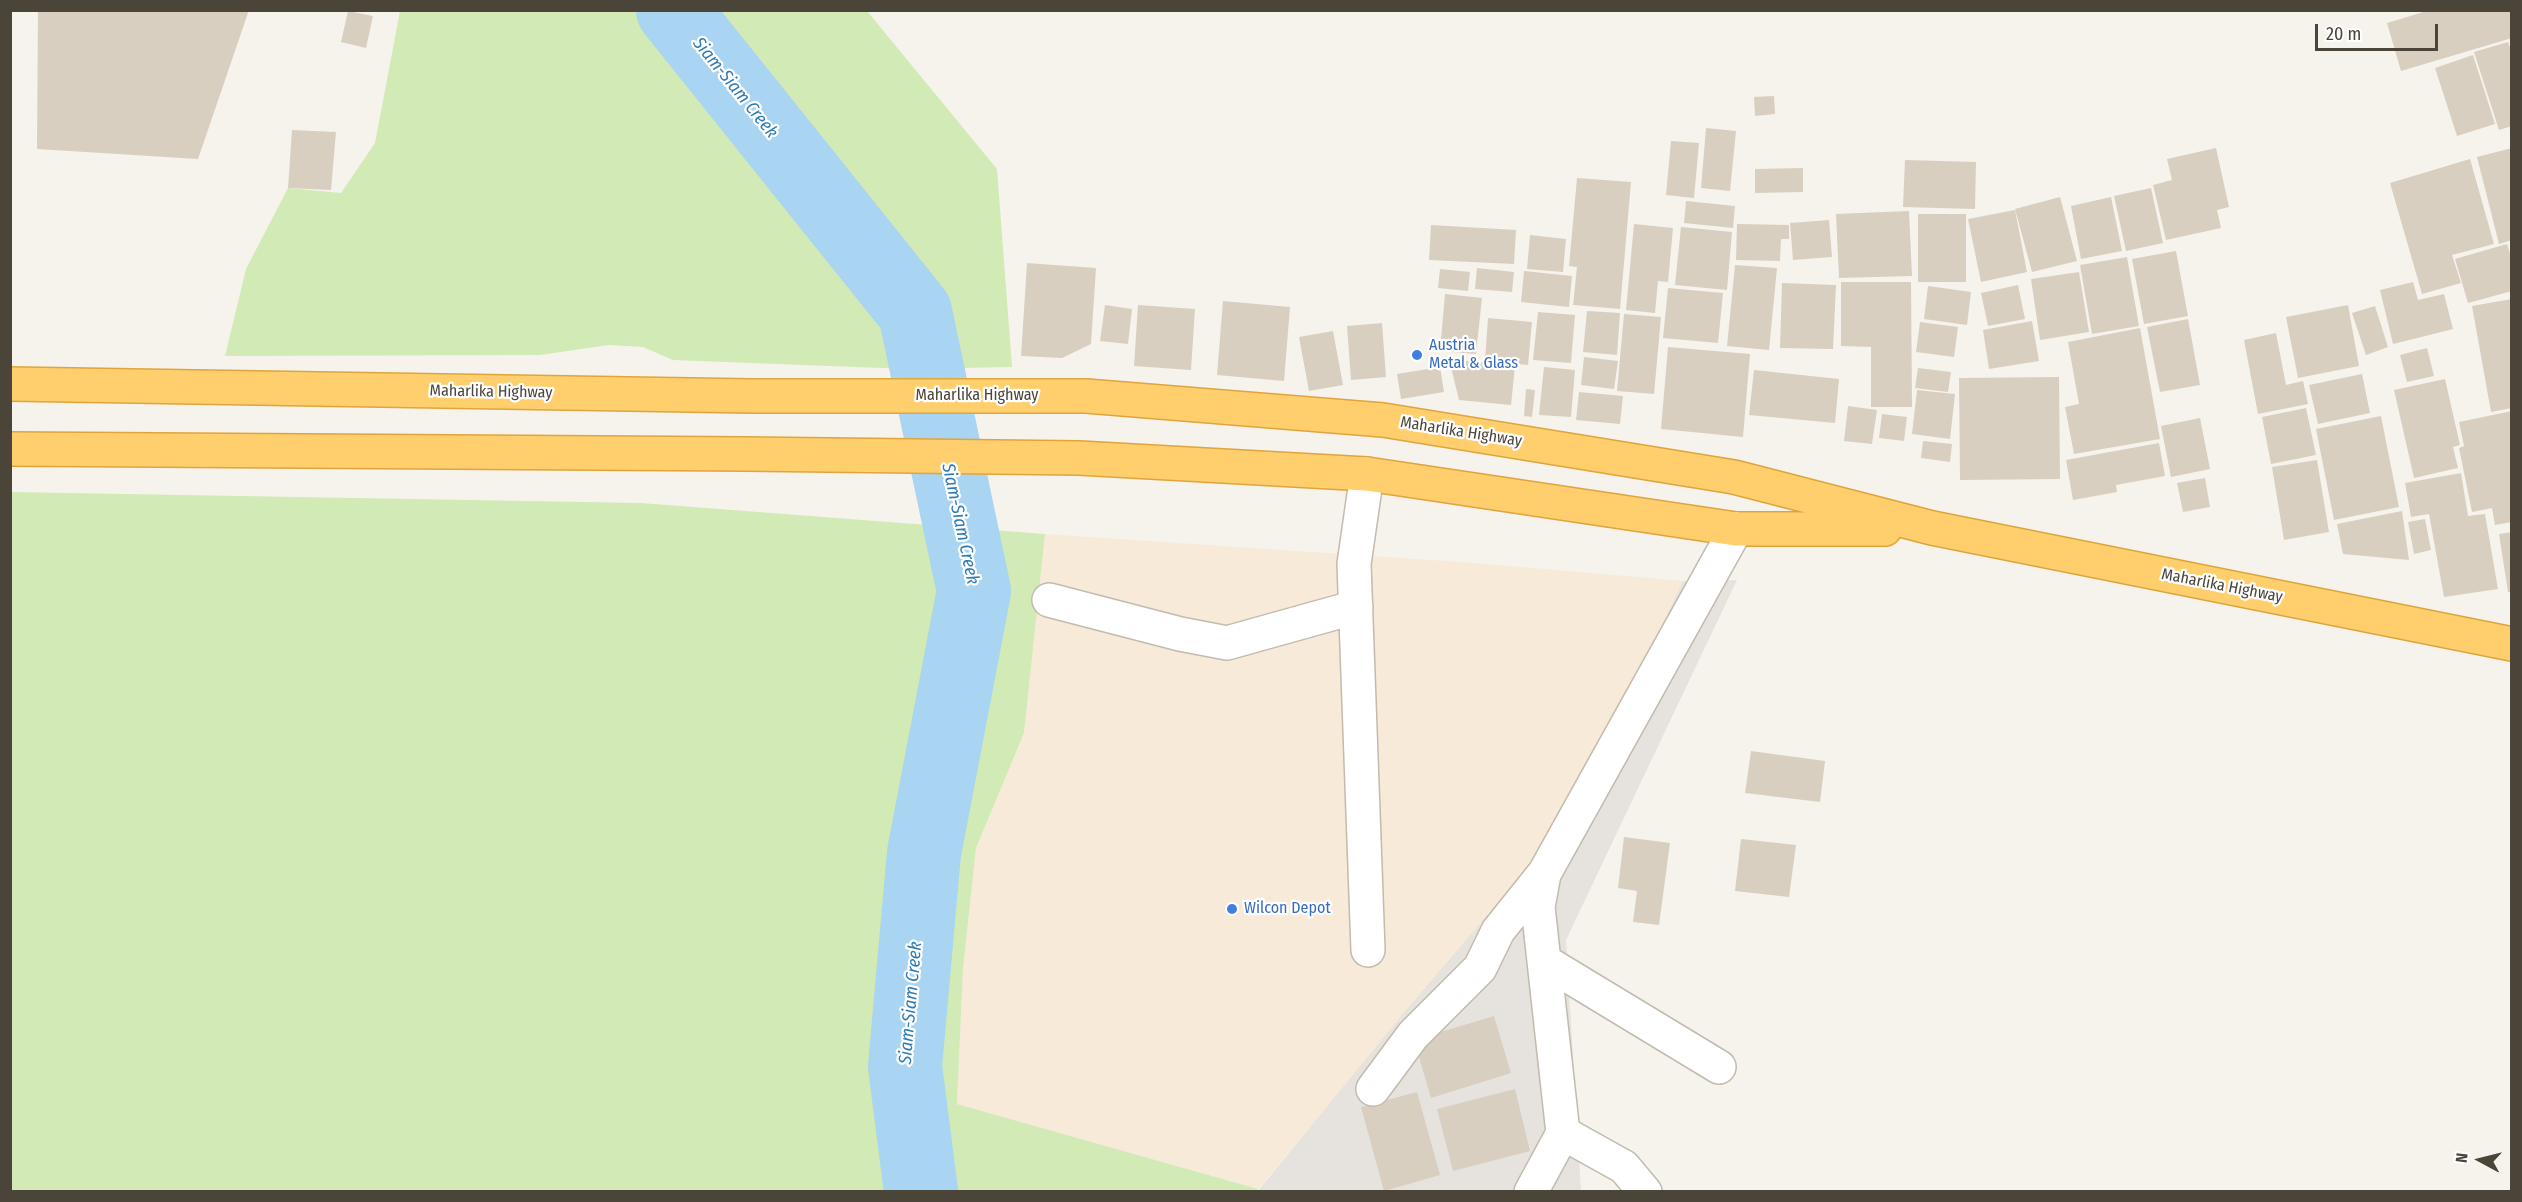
<!DOCTYPE html>
<html>
<head>
<meta charset="utf-8">
<style>
	body { margin:0 }
	#map { position:relative; width:2522px; height:1202px; overflow:hidden; background:#f6f3ec; font-family:"Fira Sans Condensed",sans-serif }
	canvas { display:block }
	.frame { position:absolute; inset:0; border:12px solid #4b4439; pointer-events:none }
	.north { position:absolute; left:2450px; top:1130px; width:60px; height:60px; -webkit-text-stroke:4px #fff; paint-order:stroke; rotate:277deg; font-size:16px; font-weight:700; line-height:24px; text-align:center; color:#4b4439 }
	.north::after { content:''; display:block; margin:auto; width:21px; height:27px; background:#4b4439; clip-path:polygon(50% 0,100% 100%,50% 72%,0 100%) }
	.scale { position:absolute; left:2315px; top:24px; width:123px; height:27px; box-sizing:border-box; border:3px solid #4b4439; border-top:0; padding-left:8px; font-size:18px; line-height:21px; white-space:nowrap; color:#4b4439; -webkit-text-stroke:4px #fff; paint-order:stroke }
</style>
</head>
<body>
<div id="map">
<canvas width="2522" height="1202"></canvas>
<div class="frame"></div>
<div class="north">N</div>
<div class="scale">20 m</div>
</div>
<script>
const context = document.querySelector('canvas').getContext('2d');
context.lineJoin = 'round';
function fill(path, color) { context.fillStyle = color; context.fill(path, 'evenodd'); }
function trace(path, color, width, dash) { context.strokeStyle = color; context.lineWidth = width; context.lineCap = dash ? 'butt' : 'round'; context.setLineDash(dash || []); context.stroke(path); }
function write(font, color, halo, rows, align = 'center') {
  context.font = font + ' "Fira Sans Condensed",sans-serif'; context.lineWidth = 4.5; context.setLineDash([]); context.textBaseline = 'middle'; context.strokeStyle = halo; context.fillStyle = color; for (const [text, x, y, turn = 0] of rows) {
    context.save(); context.translate(x, y); context.rotate((+turn || 0) * Math.PI / 180); context.textAlign = isNaN(turn) ? turn : align; if (halo) context.strokeText(text, 0, 0); context.fillText(text, 0, 0); context.restore();
  }
}
fill(new Path2D(`
	M1045,534L1475,563L1683,581L1568,821L1258,1189L957,1104L963,969L976,848L1024,733Z`), '#f7ead8');
fill(new Path2D(`
	M1737,580L1566,940L1581,1191L1257,1192L1402,1015L1568,821L1683,581Z`), '#e6e2dd');
fill(new Path2D(`
	M400,11H867L997,169L1012,367L908,369L673,360L643,347L609,345L540,355L225,356L246,269L288,188L341,193L375,143Z
	M11,492L641,503L1045,534L1024,733L976,848L963,969L957,1104L1258,1189L1257,1192H11Z`), '#d2eab5');
trace(new Path2D(`
	M673,10L915,312L974,591L924,853L905,1066L921,1192`), '#a9d4f2', 74);
fill(new Path2D(`
	M38,10H249L198,159L37,149Z
	M2430,10H2512V38L2401,71L2387,23Z
	M348,11L373,16L366,48L341,42Z
	M2508,42L2512,53V126L2499,130L2474,52Z
	M2473,55L2495,124L2457,136L2435,68Z
	M1774,96L1775,114L1755,116L1754,97Z
	M1706,128L1736,131L1730,191L1701,188Z
	M292,130L336,132L331,190L288,188Z
	M1671,141L1699,143L1694,198L1666,195Z
	M2216,148L2229,207L2217,210L2221,228L2166,240L2153,185L2172,180L2167,159Z
	M2512,148V240L2499,244L2477,157Z
	M2470,159L2494,244L2452,255L2461,283L2422,294L2390,183Z
	M1905,160L1976,162L1975,209L1903,207Z
	M1803,168V192L1755,193V169Z
	M1577,178L1631,182L1620,309L1573,305L1577,267L1569,266Z
	M2151,188L2163,243L2126,251L2114,196Z
	M2060,197L2077,261L2032,272L2015,209Z
	M2111,197L2122,251L2081,259L2071,206Z
	M1686,201L1735,206L1733,228L1684,223Z
	M2015,210L2027,272L1981,282L1968,219Z
	M1909,211L1912,276L1839,278L1836,214Z
	M1918,214H1966V282H1918Z
	M1829,220L1832,257L1793,260L1790,223Z
	M1634,224L1673,228L1668,282L1658,281L1655,313L1626,310Z
	M1737,224L1789,225V239H1781L1780,261L1736,260Z
	M1431,225L1516,230L1514,264L1429,260Z
	M1681,227L1732,232L1727,290L1675,285Z
	M1530,235L1566,239L1563,272L1527,269Z
	M2507,244L2512,260V291L2468,303L2455,259Z
	M2176,251L2188,316L2144,324L2132,259Z
	M2127,257L2139,326L2092,334L2080,265Z
	M1027,263L1096,268L1091,344L1062,358L1021,356Z
	M1735,265L1777,268L1769,350L1727,346Z
	M1477,268L1514,272L1512,292L1475,289Z
	M1440,269L1470,272L1468,291L1438,288Z
	M1524,271L1572,276L1569,307L1521,302Z
	M2079,272L2089,332L2040,340L2031,279Z
	M1841,282H1911L1912,407H1871V347L1841,346Z
	M2413,282L2418,300L2444,294L2453,329L2393,344L2380,290Z
	M1782,283L1836,285L1833,349L1780,348Z
	M2018,285L2025,319L1988,326L1981,293Z
	M1928,286L1971,292L1967,325L1924,319Z
	M1668,288L1723,293L1718,343L1663,338Z
	M1445,294L1482,298L1476,354L1440,351Z
	M2512,299V408L2491,412L2472,306Z
	M1223,301L1290,307L1284,381L1217,375Z
	M1105,305L1132,309L1128,344L1100,341Z
	M1138,305L1195,309L1191,370L1134,366Z
	M2348,305L2359,366L2298,378L2286,317Z
	M2375,306L2388,347L2366,355L2352,313Z
	M1587,311L1620,313L1617,355L1583,352Z
	M1538,312L1575,315L1571,363L1533,360Z
	M1624,314L1661,317L1654,394L1617,391Z
	M1488,318L1532,322L1528,365L1485,361Z
	M2188,319L2200,385L2160,392L2147,327Z
	M2032,321L2039,361L1989,369L1983,330Z
	M1920,322L1958,327L1954,357L1916,352Z
	M1382,323L1386,377L1351,380L1347,326Z
	M2140,328L2160,439L2074,454L2065,407L2079,404L2068,342Z
	M1333,331L1343,385L1309,391L1299,337Z
	M2276,333L2286,385L2303,381L2308,404L2258,414L2244,340Z
	M1668,347L1750,354L1743,437L1661,429Z
	M2427,348L2434,376L2407,382L2400,355Z
	M1584,357L1618,361L1614,389L1581,385Z
	M1449,359L1515,366L1511,405L1459,400Z
	M1440,367L1444,392L1401,399L1397,374Z
	M1544,367L1575,370L1571,417L1539,415Z
	M1918,368L1951,372L1948,392L1915,388Z
	M1754,370L1839,379L1835,423L1749,415Z
	M2362,374L2370,413L2318,424L2309,385Z
	M2059,377L2060,479L1960,480L1959,378Z
	M2445,379L2460,445L2453,447L2458,468L2414,478L2394,390Z
	M1526,389L1535,390L1532,417L1524,416Z
	M1917,390L1955,394L1950,439L1912,434Z
	M1579,392L1623,396L1620,424L1576,420Z
	M1848,406L1877,410L1872,444L1844,441Z
	M2306,408L2316,455L2271,464L2262,417Z
	M2512,411V522L2495,525L2492,508L2472,512L2459,448L2464,446L2459,422Z
	M1882,414L1907,417L1904,441L1879,438Z
	M2381,416L2399,507L2334,520L2316,429Z
	M2200,418L2210,469L2171,477L2161,426Z
	M1923,441L1952,444L1950,462L1921,458Z
	M2159,443L2165,476L2116,485L2117,492L2073,500L2066,460Z
	M2317,460L2329,532L2284,540L2272,467Z
	M2461,473L2468,516L2485,514L2498,589L2444,597L2429,514L2411,517L2405,483Z
	M2205,478L2210,507L2183,512L2177,483Z
	M2402,511L2409,560L2343,554L2337,524Z
	M2425,519L2431,550L2414,554L2408,522Z
	M2512,532V592H2508L2499,534Z
	M1751,751L1825,761L1820,802L1745,793Z
	M1624,837L1670,843L1659,925L1633,922L1637,891L1618,888Z
	M1741,839L1796,845L1789,897L1735,891Z
	M1494,1016L1511,1073L1431,1098L1414,1040Z
	M1515,1089L1530,1151L1453,1171L1437,1109Z
	M1417,1092L1440,1175L1384,1191L1361,1107Z`), '#d8cfc1');
const minor = new Path2D(`
	M1367,474L1354,564L1368,950
	M1049,600L1180,634L1227,643L1356,607
	M1544,961L1719,1067
	M1373,1089L1413,1035L1480,968L1498,931L1542,876
	M1563,1133L1624,1167L1645,1192
	M1531,1192L1563,1133L1538,907L1544,874L1736,529`);
const highway = new Path2D(`
	M10,384L752,396H1086L1383,420L1734,477L1932,528L2512,644
	M10,449L745,454L1079,458L1367,474L1736,529H1885`);
trace(minor, '#c2bbae', 36);
trace(highway, '#e0a43c', 36);
trace(minor, '#fff', 33);
trace(highway, '#ffcf6e', 33);
for (const [x, y, r, color] of [
	[1417,355,6,"#3f7fe0"],
	[1232,909,6,"#3f7fe0"]
]) { const dot = new Path2D(); dot.arc(x, y, r, 0, 2 * Math.PI); context.fillStyle = color; context.fill(dot); trace(dot, '#fff', 2); }
write('16px', '#366cbe', '#fff', [
	["Austria",1429,346],
	["Metal & Glass",1429,364],
	["Wilcon Depot",1244,909]
], 'left');
write('16px', '#4b4439', '#fff', [
	["Maharlika Highway",491,392,1],
	["Maharlika Highway",977,396],
	["Maharlika Highway",1461,432,9],
	["Maharlika Highway",2222,586,11]
]);
write('italic 18px', '#2e7ab2', '#fff', [
	["Siam-Siam Creek",735,88,51],
	["Siam-Siam Creek",960,524,78],
	["Siam-Siam Creek",911,1003,-85]
]);
</script>
</body>
</html>
